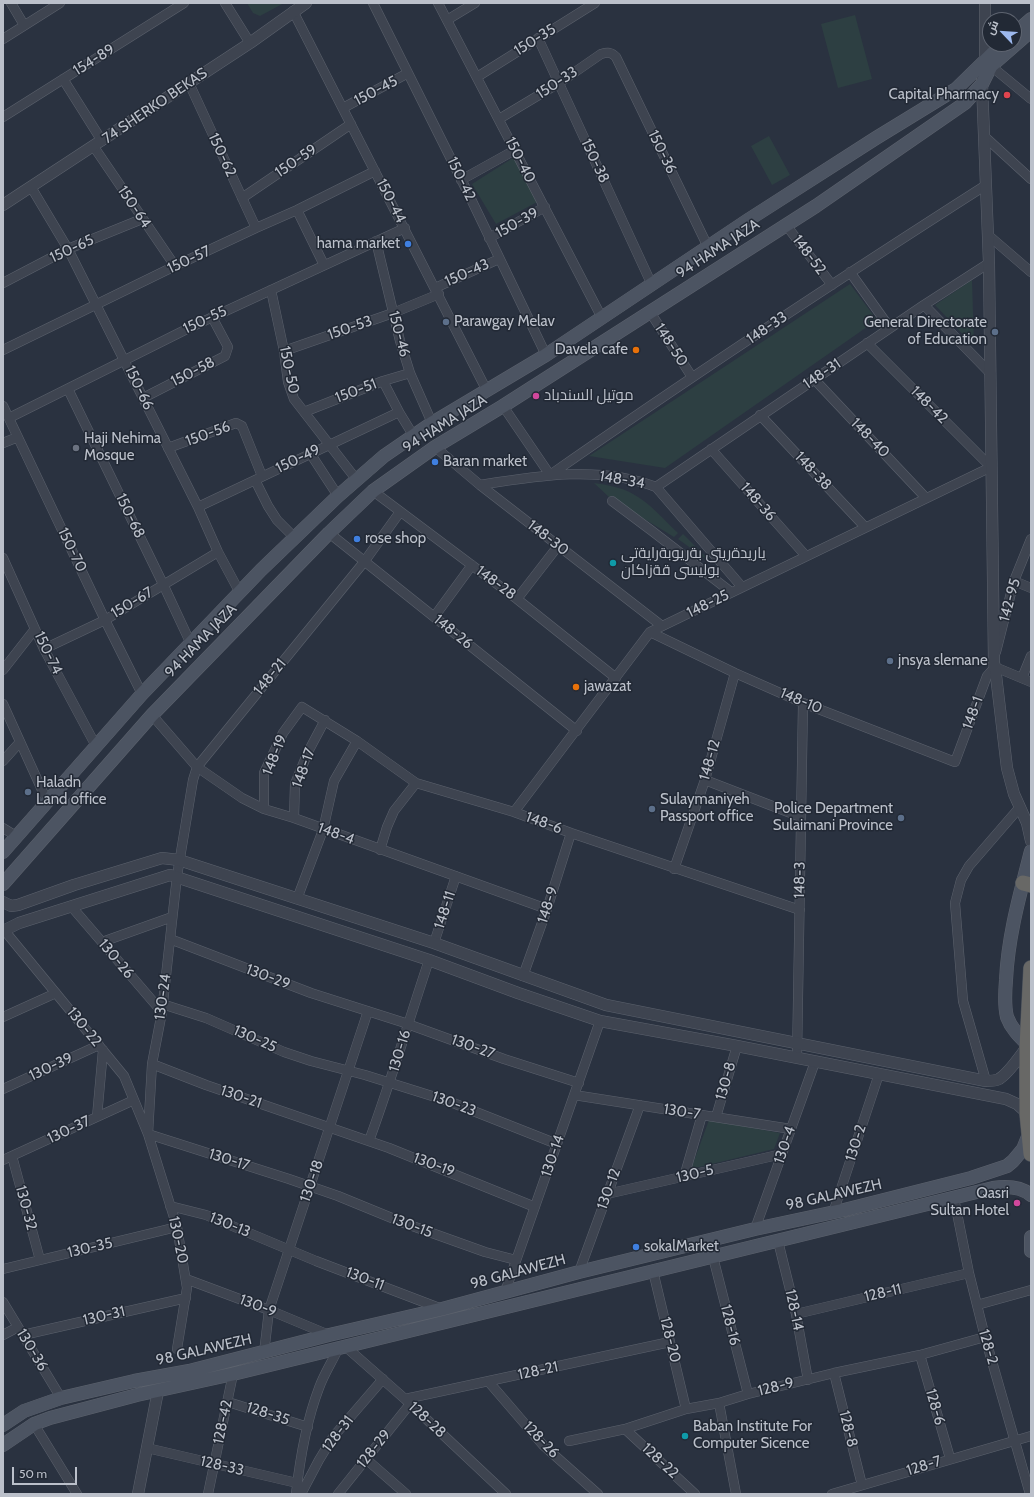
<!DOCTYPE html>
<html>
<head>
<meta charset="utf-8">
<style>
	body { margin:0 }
	#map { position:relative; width:1034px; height:1497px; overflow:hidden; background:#2a3240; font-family:Cabin,Cairo,sans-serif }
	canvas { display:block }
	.frame { position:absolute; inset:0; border:4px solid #bbc0ca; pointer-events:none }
	.north { position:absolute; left:982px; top:12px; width:40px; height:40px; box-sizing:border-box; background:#222935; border:1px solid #5f6571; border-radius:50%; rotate:295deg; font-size:11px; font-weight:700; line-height:16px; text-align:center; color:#bbc0ca }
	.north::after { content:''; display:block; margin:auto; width:14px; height:18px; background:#9db8ed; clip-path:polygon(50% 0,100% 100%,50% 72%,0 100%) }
	.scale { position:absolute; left:12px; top:1467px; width:65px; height:18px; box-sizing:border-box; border:2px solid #bbc0ca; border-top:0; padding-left:5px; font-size:12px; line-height:14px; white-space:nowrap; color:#bbc0ca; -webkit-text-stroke:3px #222935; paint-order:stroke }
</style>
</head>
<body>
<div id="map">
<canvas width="1034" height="1497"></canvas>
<div class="frame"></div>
<div class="north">ش</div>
<div class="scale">50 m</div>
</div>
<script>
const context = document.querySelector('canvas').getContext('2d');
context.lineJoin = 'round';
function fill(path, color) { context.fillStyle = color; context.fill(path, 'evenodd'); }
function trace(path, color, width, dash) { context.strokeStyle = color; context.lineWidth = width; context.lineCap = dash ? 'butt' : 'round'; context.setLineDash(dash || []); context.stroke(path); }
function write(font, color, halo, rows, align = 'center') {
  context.font = font + ' Cabin,Cairo,sans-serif'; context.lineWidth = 3; context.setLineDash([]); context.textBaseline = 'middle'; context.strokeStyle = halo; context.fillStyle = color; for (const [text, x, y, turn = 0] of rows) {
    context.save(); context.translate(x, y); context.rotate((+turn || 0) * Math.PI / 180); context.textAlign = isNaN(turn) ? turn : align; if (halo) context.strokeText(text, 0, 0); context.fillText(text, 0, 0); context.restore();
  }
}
fill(new Path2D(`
	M247,3H284L260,16L253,13Z
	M855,15L872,79L838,88L821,24Z
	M769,136L790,175L772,185L751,146Z
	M516,156L539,201L496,224L472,184Z
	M972,280L974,346L935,305Z
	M850,284L877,320L665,468L589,456Z
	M594,483C607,485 621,487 633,494C650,503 664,520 678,533L674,537L610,498Z
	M683,534L714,565L678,539Z
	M709,1120L780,1133L774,1149L691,1169Z`), '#2d3f42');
const minor = new Path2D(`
	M11,3L24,25
	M225,3L250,43
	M373,3L471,199L546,355
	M438,3L602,318
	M293,11L487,391
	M447,20L475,3
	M538,38L652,285
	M3,39L60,3
	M991,66L1031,99
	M477,77L595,3
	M63,79L102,141
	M189,83L256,228
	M343,108L408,73
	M3,117L184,3
	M499,119L559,83L601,54C608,52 611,52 616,57L708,247
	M984,136L1031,179
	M94,147L175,266
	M461,180L515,150
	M31,187L68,249L198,507L218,552L240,593
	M242,198L351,124
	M297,210L324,265
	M786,225L832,285
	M988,235L1031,272
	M489,238L545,207
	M376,241L400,341L410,373L432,423
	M850,272L890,328
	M3,283L68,249L142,219
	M435,288L499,259
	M271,290L284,351L288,382L294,399L356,479
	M924,305L991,374
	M650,312L692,377
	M3,350L175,266L256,228L297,210L375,171
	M284,351L393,313L439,294
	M814,379L926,498
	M383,381L399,412L413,435
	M68,389L163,584L191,644
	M143,398L225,356L228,347L212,317
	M3,406L105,620L142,694
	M503,406L550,475C693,375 839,279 986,185
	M304,412L383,381L410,373
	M760,415L865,527
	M9,418L189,328L405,228
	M3,443L18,437
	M435,447L480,485L662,626
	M168,448L236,423L242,426L262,476
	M711,449L806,556
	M310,453L338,496
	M255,480L268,506L277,520L295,538
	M480,485C536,476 601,465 656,487L742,587
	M656,487L924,305L989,263
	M373,491L517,599L616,678
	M612,501L652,531L731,592
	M198,507L399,412
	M329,533L577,731
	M3,558L44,649L96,746
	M1014,581L1031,588
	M517,599L558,546
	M434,617L472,565
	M650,632L735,673L803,703L955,762L987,676L995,667L1031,682
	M44,649L105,620L218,552
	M996,652L1014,581L1031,539
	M3,670L35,629
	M1022,678L1031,656
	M3,704L47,801
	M152,715L197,767L242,798L264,809L294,818L547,909
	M3,761L20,742
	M705,780L801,817
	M264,809V773L283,733L302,707L357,741L416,783L514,812L571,833L800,910
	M514,812L650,632L991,467L867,343
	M294,818L295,784L308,752L325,720
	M3,828L16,836
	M380,850L387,827L394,811L416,783
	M674,869L705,780L735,673
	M297,899L323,830L334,781L357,741
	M71,906L162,1012
	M4,930L124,1076L148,1134L177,1227L187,1288L177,1349
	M170,939L311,993L402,1022L504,1059L579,1083
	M102,942L172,917
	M434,943L456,876
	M523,976L547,909L571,833
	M162,1004L206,1018L284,1052L311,1061L365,1075L448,1101L557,1144
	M3,1017L56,993
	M797,1058L803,703
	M152,1064L206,1085L389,1148L535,1207
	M986,1081L963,1001L955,903L961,880L969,866L1020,807
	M3,1089L99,1045
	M574,1095L791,1129
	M97,1117L103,1050
	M716,1117L737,1046
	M148,1134L152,1064L162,1012L177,876L193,780L197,767L364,562L400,512
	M148,1134L289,1179L338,1196L404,1223L485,1252L516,1260
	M369,1141C391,1081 409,1020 429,960
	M12,1156L40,1260
	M3,1160L134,1100
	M684,1177L702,1115
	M607,1194L782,1154
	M954,1198L969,1273L985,1337L1030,1494
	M170,1206L206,1215L316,1261L442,1309
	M833,1213L879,1074
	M755,1229L815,1062
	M778,1241L796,1314L808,1380
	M713,1257L748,1394
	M3,1269L177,1227
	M653,1271L686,1409
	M579,1272L640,1105
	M186,1279L269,1310L329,1335
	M505,1292L600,1021
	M3,1302L61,1398
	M977,1305L1031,1290
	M796,1314L969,1273
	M3,1335L18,1327
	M23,1335L186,1298
	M346,1347L405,1399L506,1494
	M264,1353L269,1310L368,1011
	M920,1355L950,1458
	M834,1373L862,1485
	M488,1381L543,1445L598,1494
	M405,1399L670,1342
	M228,1402L308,1427
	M719,1403L736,1494
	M34,1424L77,1494
	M625,1429L695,1494
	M569,1441L625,1429L686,1409L719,1403L748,1394L834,1373L920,1355L985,1337
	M147,1448L297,1483
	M366,1459L406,1494
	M208,1494L233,1374
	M296,1494C300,1458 306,1422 319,1388C324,1374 332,1362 338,1349
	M301,1494L319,1460L333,1437L383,1379
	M338,1494L410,1404
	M832,1494L1031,1436`);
const tertiary = new Path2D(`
	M985,3V61L982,84L989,263L994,663L995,667L1007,768L1014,794L1027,823L1031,841
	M3,205L250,43L306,3
	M3,902L11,906L18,905L74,885L162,858L179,860L434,943L606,1005L986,1081C991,1081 995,1081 999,1079C1009,1073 1020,1056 1027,1047
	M3,931L19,923L170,875L429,960L518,993L600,1021L737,1046L1006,1099L1017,1104L1027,1113
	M138,1494L158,1391`);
const secondary = new Path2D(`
	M1014,34L1031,19
	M3,852L142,694L261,570L338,496L384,456L432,423L546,355L748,220L876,138L956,89L995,51
	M3,884L152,715L329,533L373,491L435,447L503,406L816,206L965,103L982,84L991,66L1031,31
	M1027,1044C1019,1036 1011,1028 1007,1017C1004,1005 1005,992 1006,980C1008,936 1020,894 1031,851
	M1031,1237V1251
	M3,1425L24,1411L61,1398L134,1381L189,1371L329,1335L442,1309L579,1272L755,1229L844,1210L971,1178L1007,1166L1013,1161L1023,1149L1029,1134
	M3,1445L34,1424L50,1418L137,1395L233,1374L993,1188C1006,1186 1020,1186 1031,1195`);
const trunk = new Path2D(`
	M1023,883L1031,885
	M1031,968L1027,1047V1113L1031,1154`);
trace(minor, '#5c626d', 10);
trace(tertiary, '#5c626d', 12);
trace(secondary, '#5c626d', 14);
trace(trunk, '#484f5a', 16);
trace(minor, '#3e4450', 9);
trace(tertiary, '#3e4450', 11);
trace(secondary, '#4c5462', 13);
trace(trunk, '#686866', 15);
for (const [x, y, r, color] of [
	[1007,95,4,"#e0444e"],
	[408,244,4,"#3f7fe0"],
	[446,322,4,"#5c6f8a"],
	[995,332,4,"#5c6f8a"],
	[636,350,4,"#e8710a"],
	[536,396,4,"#d1479c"],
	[76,448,4,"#6b7280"],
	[435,462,4,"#3f7fe0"],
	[357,539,4,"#3f7fe0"],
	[613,563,4,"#0f9aa8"],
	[890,661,4,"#5c6f8a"],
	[576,687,4,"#e8710a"],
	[28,792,4,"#5c6f8a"],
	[652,809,4,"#5c6f8a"],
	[901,818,4,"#5c6f8a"],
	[1017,1203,4,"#d1479c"],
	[636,1247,4,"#3f7fe0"],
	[685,1436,4,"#0f9aa8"]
]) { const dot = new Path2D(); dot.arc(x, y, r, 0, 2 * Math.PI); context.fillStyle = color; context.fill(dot); trace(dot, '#222935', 1.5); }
write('15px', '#bbc0ca', '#222935', [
	["150-35",535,40,-32],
	["154-89",94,60,-32],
	["150-33",557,83,-33],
	["150-45",376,91,-28],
	["74 SHERKO BEKAS",155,106,-34],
	["150-36",662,152,64],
	["150-62",222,155,65],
	["150-40",520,160,63],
	["150-59",296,161,-34],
	["150-38",595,161,65],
	["150-42",461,179,64],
	["150-44",391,201,63],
	["150-64",134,207,56],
	["150-39",517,223,-29],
	["150-65",72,249,-25],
	["94 HAMA JAZA",718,249,-33],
	["148-52",809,255,53],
	["150-57",189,260,-25],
	["150-43",467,273,-24],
	["150-55",205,320,-25],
	["150-53",350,328,-19],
	["148-33",767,328,-34],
	["150-46",399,334,75],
	["148-50",671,345,57],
	["150-50",289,370,78],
	["150-58",193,372,-27],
	["148-31",822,374,-34],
	["150-66",139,388,64],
	["150-51",356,391,-21],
	["148-42",929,405,45],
	["94 HAMA JAZA",445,424,-32],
	["150-56",208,434,-20],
	["148-40",870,438,46],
	["150-49",298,459,-26],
	["148-38",813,471,47],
	["148-34",622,480,10],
	["148-36",758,502,49],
	["150-68",130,516,64],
	["148-30",548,538,38],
	["150-70",72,550,64],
	["148-28",496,583,37],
	["142-95",1010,600,-75],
	["150-67",132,603,-31],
	["148-25",708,604,-26],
	["148-26",453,632,39],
	["94 HAMA JAZA",201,641,-46],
	["150-74",48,653,64],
	["148-21",270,677,-51],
	["148-10",801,701,23],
	["148-1",973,713,-70],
	["148-19",275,755,-68],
	["148-12",710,760,-74],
	["148-17",304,768,-70],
	["148-6",544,823,20],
	["148-4",336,834,20],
	["148-3",800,880,-89],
	["148-9",548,905,-72],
	["148-11",445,910,-72],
	["130-26",116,959,50],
	["130-29",268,977,21],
	["130-24",163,997,-82],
	["130-22",84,1027,51],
	["130-25",255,1039,24],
	["130-27",473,1047,20],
	["130-16",400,1051,-73],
	["130-39",51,1067,-25],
	["130-8",726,1081,-74],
	["130-21",241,1097,19],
	["130-23",454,1104,20],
	["130-7",682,1112,9],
	["130-37",69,1130,-25],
	["130-2",856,1143,-72],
	["130-4",785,1145,-71],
	["130-14",553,1156,-71],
	["130-17",229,1160,18],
	["130-19",434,1165,21],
	["130-5",695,1174,-13],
	["130-18",312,1181,-71],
	["130-12",609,1189,-70],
	["98 GALAWEZH",834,1195,-13],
	["130-32",26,1208,75],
	["130-13",230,1225,22],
	["130-15",412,1226,21],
	["130-20",178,1240,78],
	["130-35",90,1248,-13],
	["98 GALAWEZH",518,1272,-15],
	["130-11",365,1279,21],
	["128-11",883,1293,-13],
	["130-9",258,1306,21],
	["128-14",794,1310,78],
	["130-31",104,1316,-13],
	["128-16",730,1325,76],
	["128-20",670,1340,76],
	["128-2",988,1347,74],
	["130-36",32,1350,59],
	["98 GALAWEZH",204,1350,-13],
	["128-21",538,1371,-12],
	["128-9",776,1387,-14],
	["128-6",935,1407,74],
	["128-35",268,1414,18],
	["128-28",427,1420,43],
	["128-42",223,1422,-78],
	["128-8",848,1429,76],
	["128-31",338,1434,-53],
	["128-26",541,1440,46],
	["128-29",374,1449,-51],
	["128-22",660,1461,43],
	["128-33",222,1466,13],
	["128-7",924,1466,-17]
]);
write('15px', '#bbc0ca', '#222935', [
	["Capital Pharmacy",999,95,"right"],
	["hama market",400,244,"right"],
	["Parawgay Melav",454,322],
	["General Directorate",987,323,"right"],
	["of Education",987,340,"right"],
	["Davela cafe",628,350,"right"],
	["موتيل السندباد",544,396],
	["Haji Nehima",84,439],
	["Mosque",84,456],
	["Baran market",443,462],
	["rose shop",365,539],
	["ياريدةريتى بةريوبةرايةتى",621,554],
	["بوليسى قةزاكان",621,571],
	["jnsya slemane",898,661],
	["jawazat",584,687],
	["Haladn",36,783],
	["Land office",36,800],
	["Sulaymaniyeh",660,800],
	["Passport office",660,817],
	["Police Department",893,809,"right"],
	["Sulaimani Province",893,826,"right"],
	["Qasri",1009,1194,"right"],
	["Sultan Hotel",1009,1211,"right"],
	["sokalMarket",644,1247],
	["Baban Institute For",693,1427],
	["Computer Sicence",693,1444]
], 'left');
</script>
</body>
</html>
